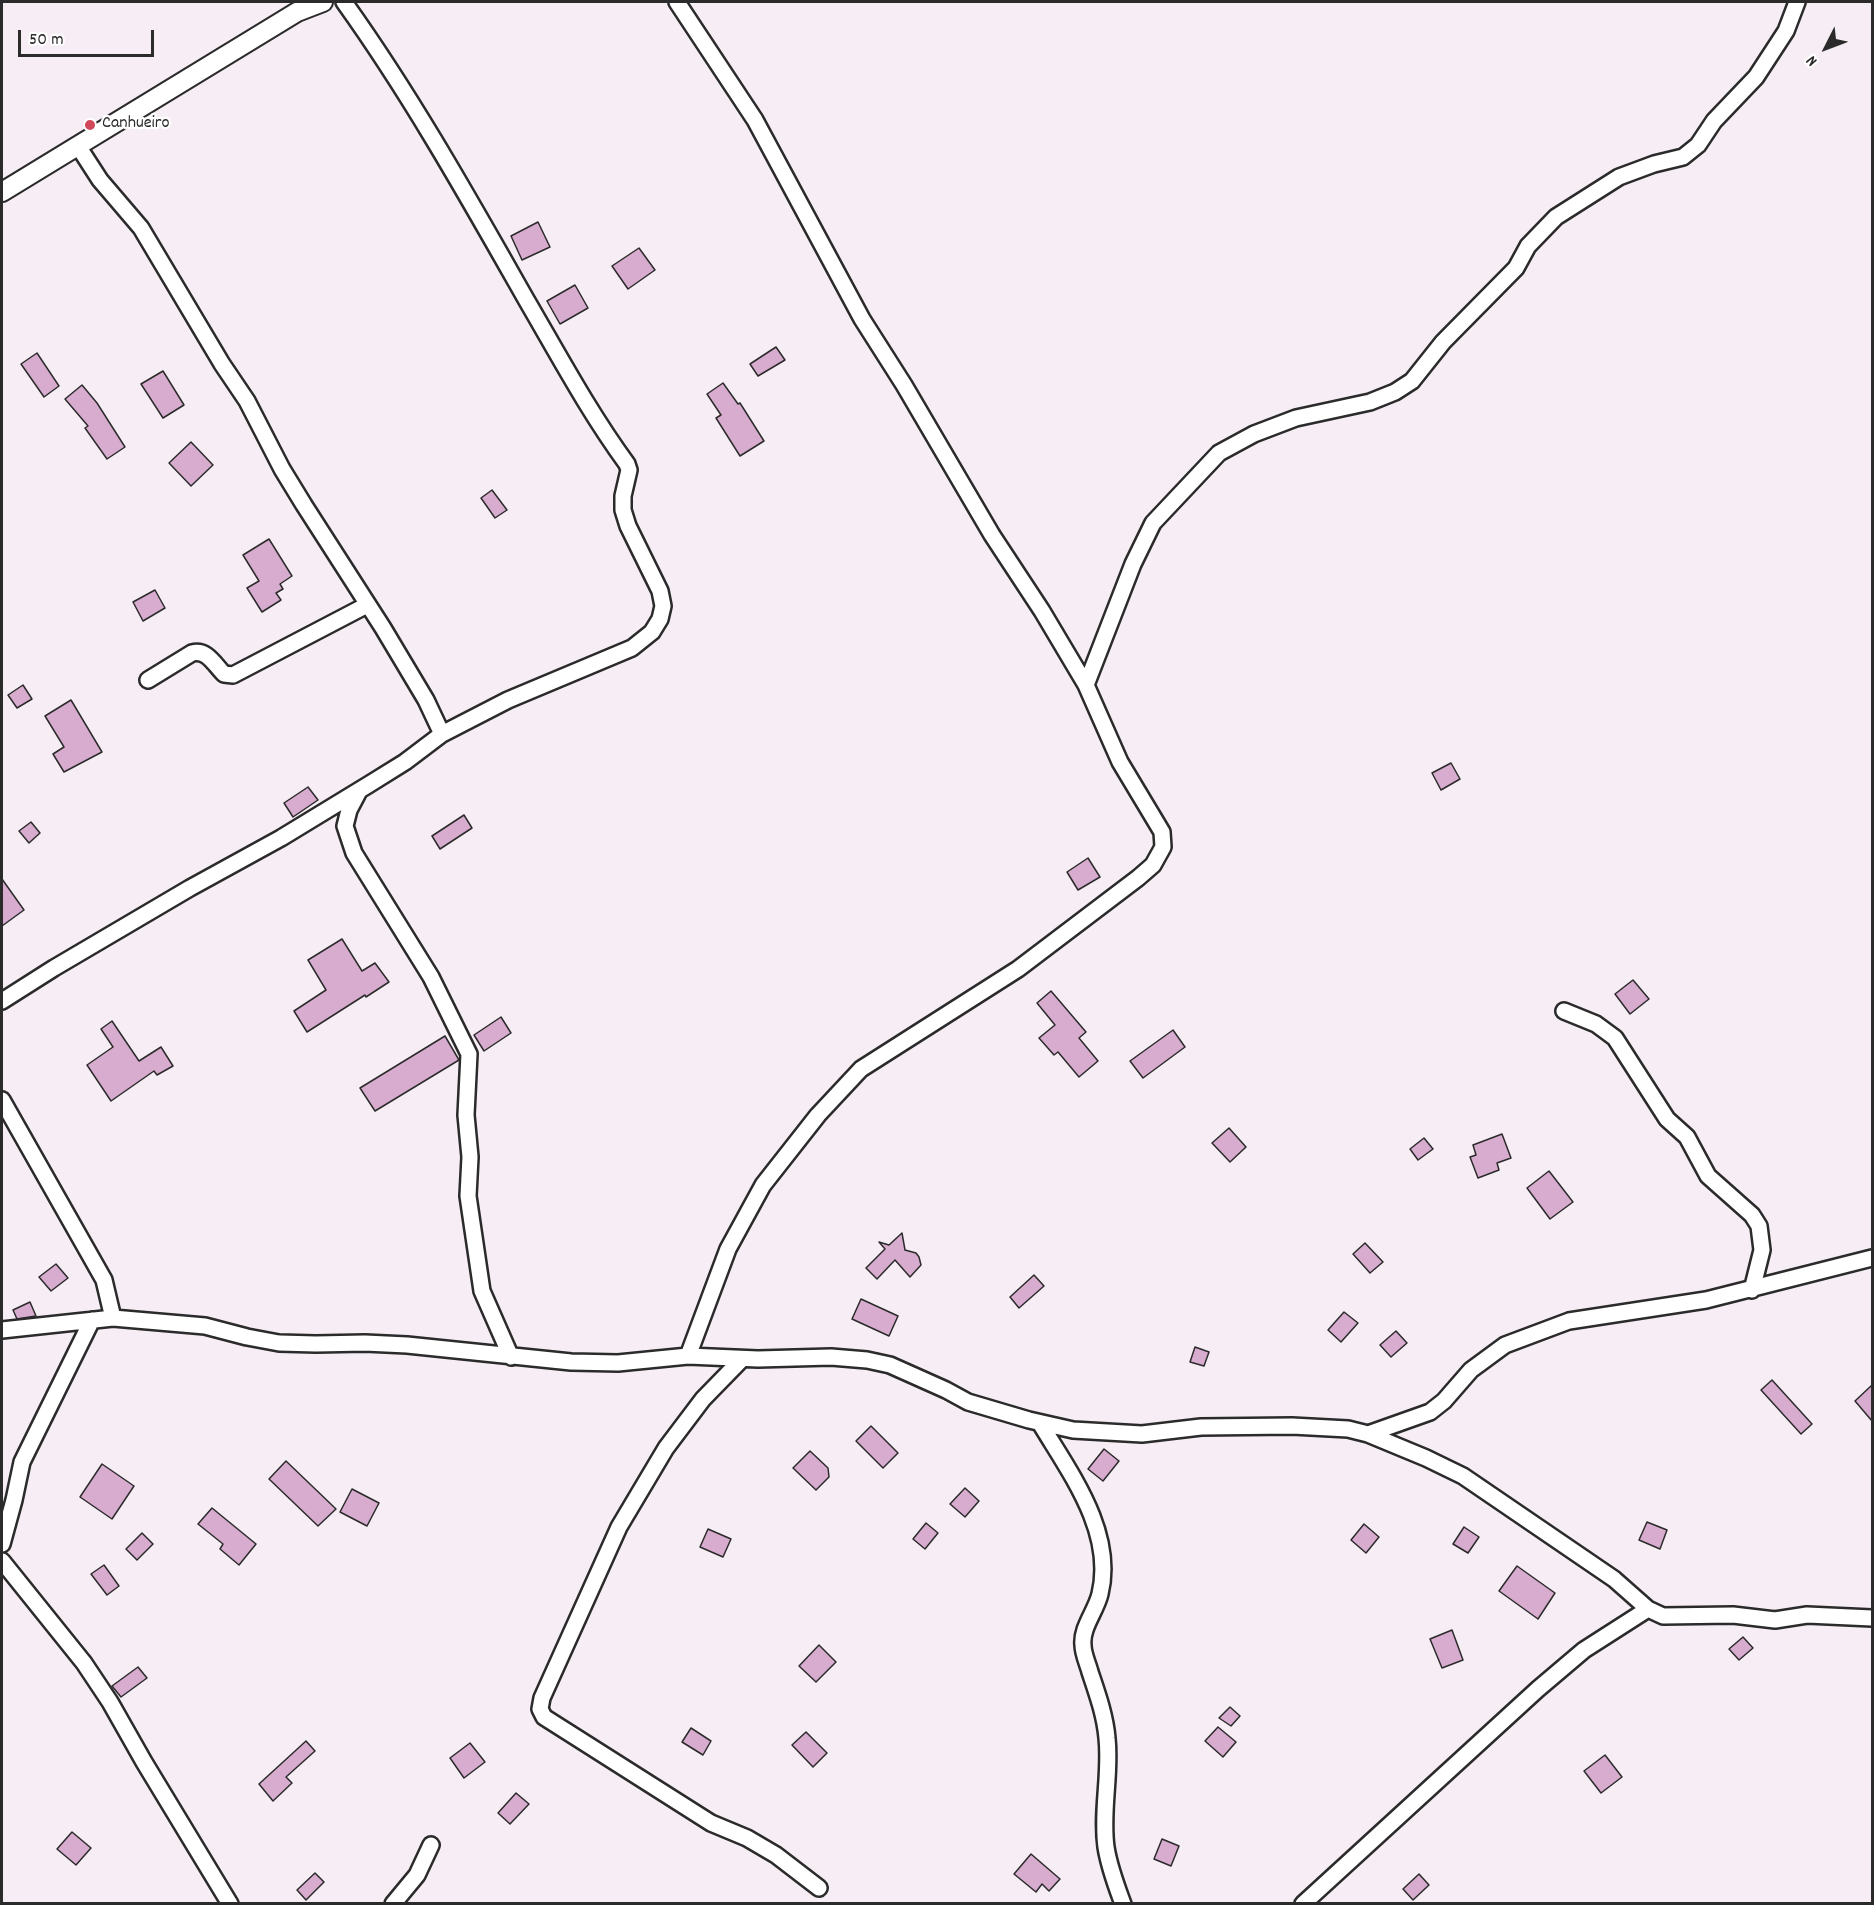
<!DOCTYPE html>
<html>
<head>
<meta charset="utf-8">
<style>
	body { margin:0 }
	#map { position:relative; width:1874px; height:1905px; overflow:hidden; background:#f7eef5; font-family:Dekko,sans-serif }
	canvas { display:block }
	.frame { position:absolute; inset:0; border:3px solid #2b2b2b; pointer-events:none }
	.north { position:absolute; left:1796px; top:18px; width:60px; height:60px; -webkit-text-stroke:4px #fff; paint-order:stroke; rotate:228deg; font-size:16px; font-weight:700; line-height:24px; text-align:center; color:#2b2b2b }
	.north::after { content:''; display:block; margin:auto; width:21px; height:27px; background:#2b2b2b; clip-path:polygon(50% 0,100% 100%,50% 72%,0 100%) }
	.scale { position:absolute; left:18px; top:30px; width:136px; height:27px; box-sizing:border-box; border:3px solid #2b2b2b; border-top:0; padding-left:8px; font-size:18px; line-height:21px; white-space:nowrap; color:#2b2b2b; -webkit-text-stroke:4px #fff; paint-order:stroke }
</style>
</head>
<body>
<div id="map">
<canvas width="1874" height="1905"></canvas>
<div class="frame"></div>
<div class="north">N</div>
<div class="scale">50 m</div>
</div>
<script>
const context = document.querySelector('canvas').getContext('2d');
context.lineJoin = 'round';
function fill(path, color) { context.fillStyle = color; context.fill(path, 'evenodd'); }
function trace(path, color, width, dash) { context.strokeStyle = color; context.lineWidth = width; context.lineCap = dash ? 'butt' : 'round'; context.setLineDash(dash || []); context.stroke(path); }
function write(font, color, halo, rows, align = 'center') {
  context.font = font + ' Dekko,sans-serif'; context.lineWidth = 4.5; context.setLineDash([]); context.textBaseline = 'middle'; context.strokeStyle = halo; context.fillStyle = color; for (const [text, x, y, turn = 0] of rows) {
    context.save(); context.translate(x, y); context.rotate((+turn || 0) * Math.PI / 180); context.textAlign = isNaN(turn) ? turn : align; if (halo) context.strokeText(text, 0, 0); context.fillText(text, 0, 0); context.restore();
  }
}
const building = new Path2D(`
	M538,222L550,247L522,260L511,236Z
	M639,248L655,270L628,289L612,266Z
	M575,285L588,308L560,324L547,301Z
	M776,347L785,360L758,376L750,364Z
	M37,353L59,386L44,397L21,364Z
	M163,371L184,405L163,418L141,384Z
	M723,383L738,404L740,403L764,441L740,456L716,418L721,415L707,394Z
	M82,385L97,403L125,447L107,459L85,428L88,426L65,399Z
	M191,442L213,465L191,486L169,463Z
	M492,490L507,510L495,518L481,498Z
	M269,539L292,576L280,584L283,589L276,593L281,600L262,612L247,588L259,581L243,555Z
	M155,590L165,608L143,621L133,602Z
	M23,685L32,699L17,708L8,695Z
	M71,700L102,752L64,772L53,754L64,747L45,716Z
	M1451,763L1460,779L1441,790L1432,773Z
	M308,787L318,800L293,817L284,803Z
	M464,815L472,828L440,849L432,836Z
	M31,822L40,833L29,843L19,831Z
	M1088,858L1100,877L1078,890L1067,872Z
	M2,879L24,910L2,926Z
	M342,939L362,971L375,963L389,982L366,997L365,995L307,1032L294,1011L326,990L308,960Z
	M1633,980L1649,999L1630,1014L1615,994Z
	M1051,991L1086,1032L1079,1038L1098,1061L1079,1077L1058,1052L1054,1055L1039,1038L1055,1025L1037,1003Z
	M501,1017L511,1033L484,1051L474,1035Z
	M112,1021L139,1061L161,1047L173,1066L157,1075L154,1071L111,1101L87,1065L113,1047L101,1029Z
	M1173,1030L1185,1047L1143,1078L1130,1061Z
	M445,1036L459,1060L375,1111L360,1088Z
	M1229,1128L1246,1147L1230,1162L1212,1143Z
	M1502,1134L1511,1158L1497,1163L1499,1170L1478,1178L1470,1157L1476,1155L1473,1145Z
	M1424,1138L1433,1149L1418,1160L1410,1149Z
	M1549,1171L1573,1202L1550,1219L1527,1188Z
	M902,1233L905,1250L916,1253L919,1257L921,1265L910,1277L895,1260L877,1279L866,1268L885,1249L879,1242L889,1245Z
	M1365,1243L1383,1262L1370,1273L1353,1254Z
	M56,1264L68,1278L51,1291L39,1277Z
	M1034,1275L1044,1286L1019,1308L1010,1297Z
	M861,1299L898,1316L889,1336L852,1319Z
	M30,1302L36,1316L17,1319L13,1310Z
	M1344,1312L1358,1323L1341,1342L1328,1330Z
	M1396,1331L1407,1343L1391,1357L1380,1345Z
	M1195,1347L1209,1352L1204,1366L1190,1362Z
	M1772,1380L1812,1424L1801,1434L1761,1390Z
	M1872,1385V1421L1855,1401Z
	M871,1426L898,1453L883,1468L856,1441Z
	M1104,1449L1119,1461L1103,1481L1088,1469Z
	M810,1451L828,1468L829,1477L816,1490L793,1468Z
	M286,1461L336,1509L318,1526L269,1479Z
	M102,1464L134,1486L112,1519L80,1497Z
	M965,1488L979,1501L965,1517L950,1504Z
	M352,1489L379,1503L367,1526L340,1512Z
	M212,1508L256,1544L239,1565L220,1549L223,1544L198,1524Z
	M1647,1522L1667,1530L1660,1549L1639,1540Z
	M926,1523L938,1533L925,1549L913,1539Z
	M1364,1524L1379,1537L1366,1553L1351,1540Z
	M1464,1527L1479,1537L1468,1553L1453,1544Z
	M708,1529L731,1539L723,1557L700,1547Z
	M142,1533L153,1544L137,1560L126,1549Z
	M104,1565L119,1586L107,1595L91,1574Z
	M1517,1566L1555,1593L1538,1619L1499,1591Z
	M1452,1630L1463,1660L1442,1668L1430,1639Z
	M1743,1637L1753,1648L1739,1660L1729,1649Z
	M819,1645L836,1662L816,1682L799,1666Z
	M138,1667L147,1678L121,1697L112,1686Z
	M1230,1707L1240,1716L1231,1726L1219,1718Z
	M1218,1727L1236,1742L1223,1757L1205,1741Z
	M691,1728L711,1741L703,1755L682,1742Z
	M806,1732L827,1753L813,1767L792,1745Z
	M306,1741L315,1751L286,1777L292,1783L273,1801L259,1784Z
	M470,1743L485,1762L464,1778L450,1758Z
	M1605,1755L1622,1777L1601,1793L1584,1771Z
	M516,1793L529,1804L510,1824L498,1813Z
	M72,1832L91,1848L76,1865L57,1849Z
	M1162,1839L1179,1846L1171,1866L1154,1859Z
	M1031,1854L1060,1879L1049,1891L1042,1884L1036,1892L1014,1874Z
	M315,1873L324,1882L306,1900L297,1890Z
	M1419,1874L1429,1885L1413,1900L1403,1889Z`);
fill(building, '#d8accf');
trace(building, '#2b2b2b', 1.5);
const minor = new Path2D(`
	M677,2L755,120L862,319L904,385L992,535L1042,611L1086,685L1120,762L1162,832L1163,847L1153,865L1138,878L1018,969L861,1069L818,1115L763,1185L728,1249L688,1356
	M78,146L100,180L141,228L222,364L247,401L282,469L304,505L383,628L426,700L442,734
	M148,680L192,653C207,649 214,664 224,674L233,675L367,605
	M1086,685L1133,564L1153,523L1219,453L1254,434L1296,418L1370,402L1395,392L1412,381L1443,342L1516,268L1528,246L1556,217L1619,177L1654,164L1683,157L1698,145L1714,121L1756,77L1786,31L1797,2
	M359,791L349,810L345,826L354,853L431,977L469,1054L466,1115L470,1157L468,1196L482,1291L511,1357
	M2,1001L54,968L190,888L281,838L368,785L405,762L442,734L508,700L632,648L652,632L660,619L663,606L660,591L628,526L623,510V496L629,470L627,464C589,412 559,356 527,301C469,199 412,97 344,2
	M1564,1011L1596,1024L1615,1038L1667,1119L1687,1137L1708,1176L1752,1215L1759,1226L1762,1250L1752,1290
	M2,1100L104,1280L113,1318
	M2,1330L113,1318L205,1326L247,1337L279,1343L316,1344L365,1343L407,1345L571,1362L618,1363L688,1356L758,1359L831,1357L867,1360L890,1365L946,1390L968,1402L1029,1420L1073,1430L1142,1434L1201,1427L1292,1426L1348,1429L1368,1434L1426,1458L1463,1476L1614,1579L1648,1609L1663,1616L1733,1615L1775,1620L1807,1615L1872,1618
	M742,1359L703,1399L666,1448L619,1527L542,1698L540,1709L544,1717L711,1823L747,1838L776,1855L819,1888
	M1040,1423C1070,1473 1115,1532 1100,1594C1096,1611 1081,1628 1083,1645C1083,1654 1088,1664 1090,1672C1097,1693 1105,1715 1107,1738C1111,1774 1101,1811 1106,1847C1109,1867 1116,1885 1123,1904
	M1368,1434L1430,1412L1444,1401L1471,1370L1505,1345L1569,1321L1706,1300L1872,1258
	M2,1544L14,1500L22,1462L92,1320
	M2,1561L84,1663L110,1702L144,1762L230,1904
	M393,1904L417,1875L431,1845
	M1303,1904L1538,1689L1584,1650L1648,1609`);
const tertiary = new Path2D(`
	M2,192L297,12L323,2`);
trace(minor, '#2b2b2b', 20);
trace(tertiary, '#2b2b2b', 22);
trace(minor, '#fff', 15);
trace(tertiary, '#fff', 18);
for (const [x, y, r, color] of [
	[90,125,6,"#d1495b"]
]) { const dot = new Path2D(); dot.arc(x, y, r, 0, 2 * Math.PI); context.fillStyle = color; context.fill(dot); trace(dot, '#fff', 2); }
write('18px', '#2b2b2b', '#fff', [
	["Canhueiro",102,125]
], 'left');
</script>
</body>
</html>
